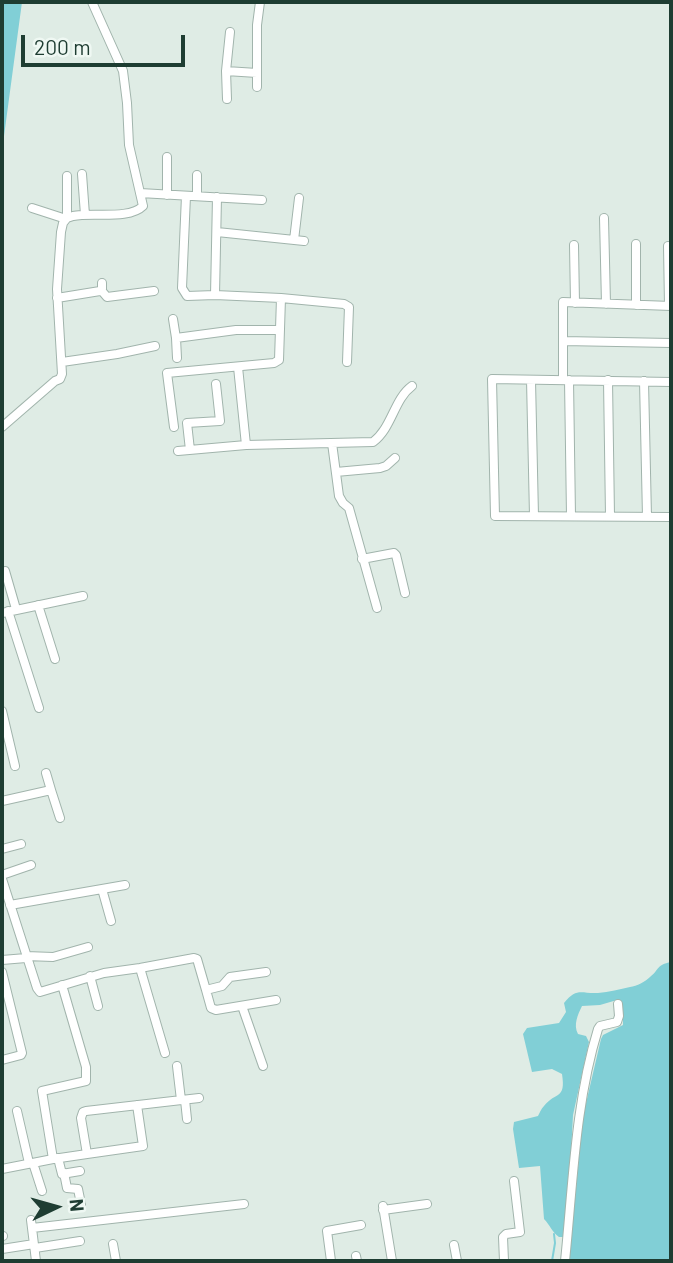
<!DOCTYPE html>
<html>
<head>
<meta charset="utf-8">
<style>
	body { margin:0 }
	#map { position:relative; width:673px; height:1263px; overflow:hidden; background:#dfece5; font-family:Barlow,sans-serif }
	canvas { display:block }
	.frame { position:absolute; inset:0; border:4px solid #1e3d32; pointer-events:none }
	.north { position:absolute; left:21px; top:1172px; width:70px; height:70px; -webkit-text-stroke:5px #eff8f3; paint-order:stroke; rotate:85deg; font-size:19px; font-weight:700; line-height:28px; text-align:center; color:#1e3d32 }
	.north::after { content:''; display:block; margin:auto; width:24px; height:32px; background:#1e3d32; clip-path:polygon(50% 0,100% 100%,50% 72%,0 100%) }
	.scale { position:absolute; left:21px; top:35px; width:164px; height:32px; box-sizing:border-box; border:4px solid #1e3d32; border-top:0; padding-left:9px; font-size:21px; line-height:24px; white-space:nowrap; color:#1e3d32; -webkit-text-stroke:5px #eff8f3; paint-order:stroke }
</style>
</head>
<body>
<div id="map">
<canvas width="673" height="1263"></canvas>
<div class="frame"></div>
<div class="north">N</div>
<div class="scale">200 m</div>
</div>
<script>
const context = document.querySelector('canvas').getContext('2d');
context.lineJoin = 'round';
function fill(path, color) { context.fillStyle = color; context.fill(path, 'evenodd'); }
function trace(path, color, width, dash) { context.strokeStyle = color; context.lineWidth = width; context.lineCap = dash ? 'butt' : 'round'; context.setLineDash(dash || []); context.stroke(path); }
fill(new Path2D(`
	M2,2H22L2,151Z
	M671,962V1261H569L583,1116L601,1039L603,1035L623,1025V1008L621,1001L617,1000L600,1005L582,1006C578,1014 573,1025 578,1034L586,1036L589,1042L573,1115L569,1191L563,1237H559C552,1232 550,1225 544,1219L540,1166L519,1168L513,1129L514,1122L538,1116C540,1112 541,1109 544,1106C556,1091 566,1100 562,1074L552,1069L532,1072L523,1034L527,1028L559,1023L566,1012L564,1003C577,987 581,994 598,993C609,992 620,989 630,987C637,986 645,982 650,977C660,969 656,965 671,962Z`), '#81cfd6');
trace(new Path2D(`
	M552,1261L555,1243L554,1234`), '#81cfd6', 2);
const minor = new Path2D(`
	M226,71L257,73
	M257,87V25L260,2
	M227,99L226,71L230,32
	M82,174L85,215
	M197,175V196
	M140,193L262,200
	M167,195V157
	M186,196L182,288L187,296L215,295L217,197
	M32,208L66,219
	M67,218V176
	M604,218L606,304
	M217,232L304,241
	M294,240L299,198
	M636,244V305
	M574,245L575,303
	M668,246L669,306
	M101,290L107,297L154,291
	M57,298L100,291L102,289V283
	M281,298L344,304L349,307L347,362
	M173,319L176,338L177,358
	M176,338L236,330H279
	M563,341L671,343
	M62,362L117,354L155,346
	M238,367L246,445
	M531,380L534,516
	M563,380V302L671,306
	M569,380L571,516
	M608,380L610,516
	M644,381L647,517
	M671,382L492,379L495,516L671,517
	M2,427L55,381L60,379L62,374L57,289L61,232L63,223L67,218L73,216C93,212 129,220 143,206L129,145L127,103L123,71L92,2
	M174,427L167,373L274,363L279,360L281,298L215,295
	M332,443L339,496L343,503L349,508L377,608
	M190,450L187,423L220,421L216,384
	M178,451L246,445L373,442C392,428 394,399 412,386
	M336,472L380,468L386,466L395,458
	M362,559L394,553L396,555L405,593
	M5,571L16,609
	M38,605L55,659
	M8,611L39,708
	M2,613L83,596
	M2,711L15,766
	M51,790L60,818
	M2,801L51,790L46,773
	M2,849L21,844
	M2,875L31,865
	M2,879L37,988L40,992L104,973L140,968L194,958L197,959L206,990L222,986L230,977L266,972
	M102,889L111,921
	M10,905L125,885
	M26,956L53,957L88,947
	M2,960L26,958
	M140,968L165,1053
	M2,972L22,1053L21,1055L2,1060
	M90,976L98,1006
	M206,990L211,1008L216,1010L276,1000
	M242,1006L263,1066
	M177,1066L181,1100
	M185,1100L187,1119
	M17,1111L29,1163
	M87,1154L143,1146L137,1105
	M58,1158L62,1174L80,1171
	M53,1159L87,1154L81,1118L83,1112L86,1111L199,1098
	M33,1163L42,1191
	M2,1169L53,1159L42,1091L86,1081V1067L62,985
	M64,1173L67,1188L78,1189L81,1204
	M383,1206L392,1261
	M383,1210L427,1204
	M31,1220L36,1261
	M32,1228L244,1204
	M2,1236H3
	M113,1244L116,1261
	M454,1245L457,1261
	M35,1248L80,1241
	M2,1249L34,1244
	M356,1256L357,1261
	M331,1261L327,1231L361,1225
	M504,1261L503,1237L506,1234L520,1232L514,1181
	M565,1261C573,1184 575,1104 598,1029L600,1026L617,1022L619,1016L618,1004`);
trace(minor, '#a1b4ac', 10);
trace(minor, '#fff', 8);
</script>
</body>
</html>
